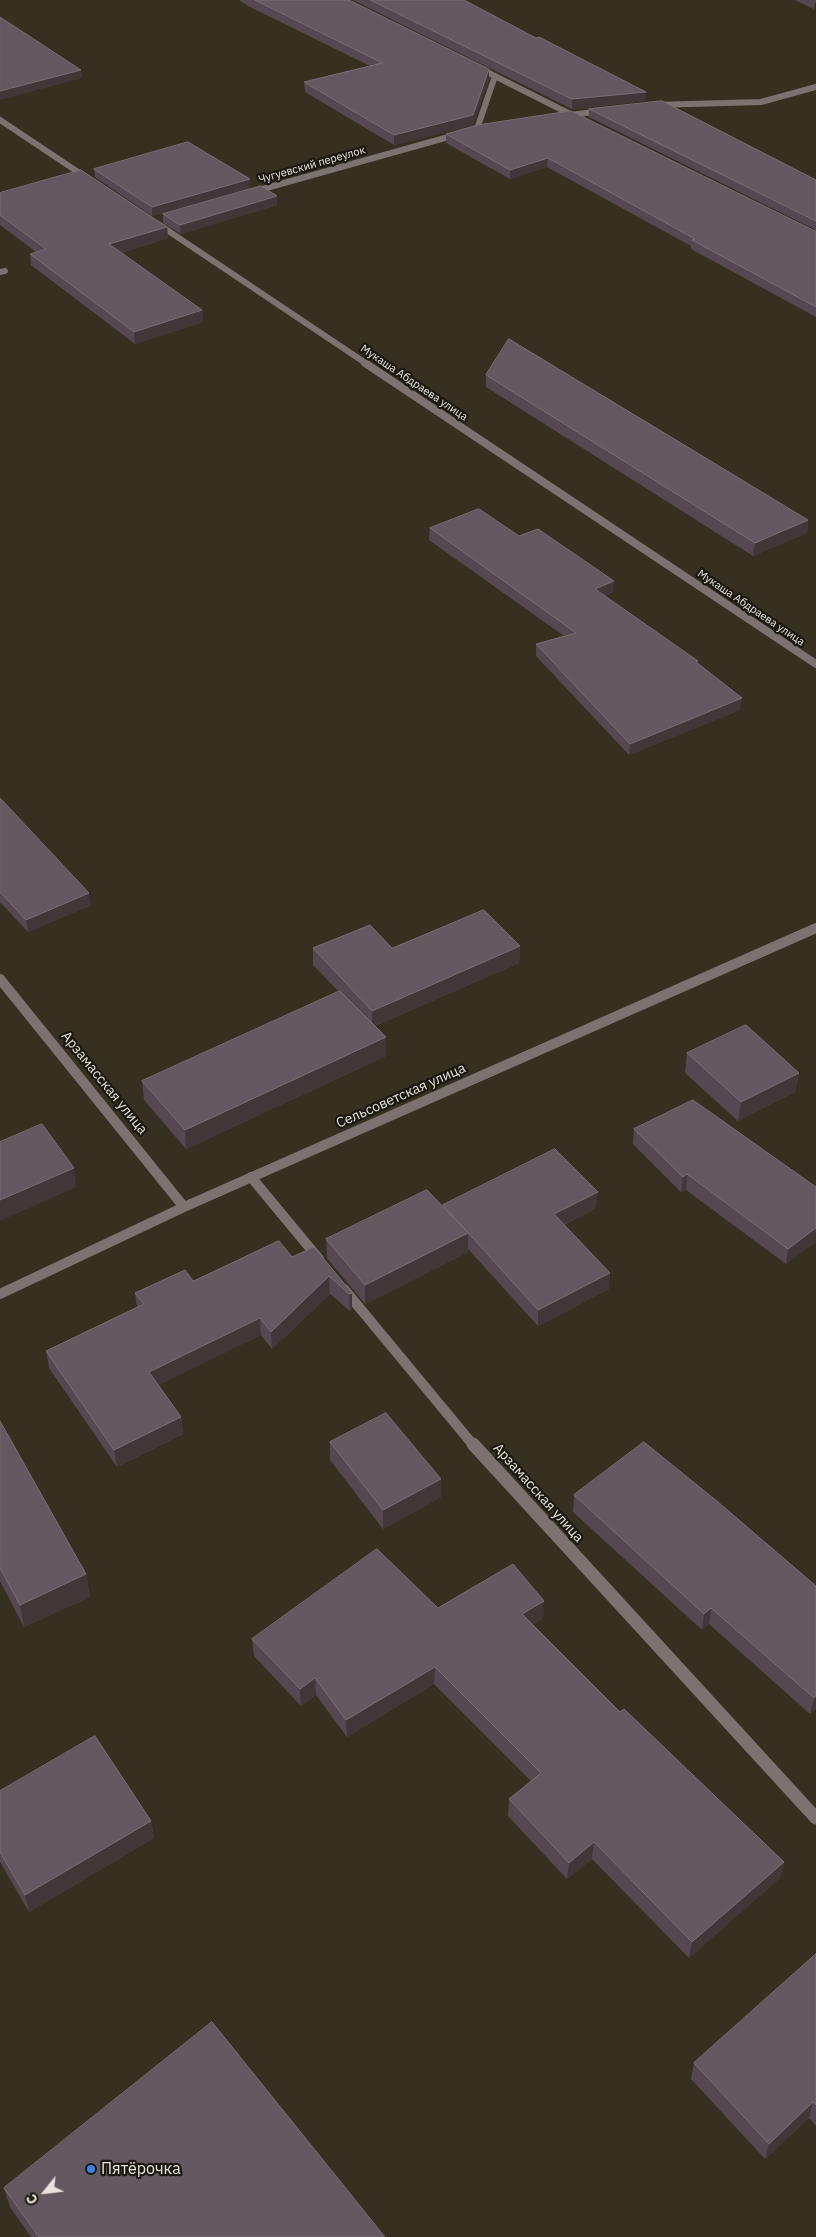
<!DOCTYPE html>
<html>
<head>
<meta charset="utf-8">
<style>
	body { margin:0 }
	#map { position:relative; width:816px; height:2237px; overflow:hidden; background:#363021; font-family:"IBM Plex Sans",sans-serif }
	canvas { display:block }
	.north { position:absolute; left:20px; top:2167px; width:50px; height:50px; -webkit-text-stroke:4px #1b1812; paint-order:stroke; rotate:241deg; font-size:14px; font-weight:700; line-height:20px; text-align:center; color:#e8e4db }
	.north::after { content:''; display:block; margin:auto; width:18px; height:22px; background:#e8e4db; clip-path:polygon(50% 0,100% 100%,50% 72%,0 100%) }
</style>
</head>
<body>
<div id="map">
<canvas width="816" height="2237"></canvas>
<div class="north">С</div>
</div>
<script>
const context = document.querySelector('canvas').getContext('2d');
context.lineJoin = 'round';
function trace(path, color, width, dash) { context.strokeStyle = color; context.lineWidth = width; context.lineCap = dash ? 'butt' : 'round'; context.setLineDash(dash || []); context.stroke(path); }
function fill(path, color) { context.fillStyle = color; context.fill(path, 'evenodd'); }
function write(font, color, halo, rows, align = 'center') {
  context.font = font + ' "IBM Plex Sans",sans-serif'; context.lineWidth = 4.5; context.setLineDash([]); context.textBaseline = 'middle'; context.strokeStyle = halo; context.fillStyle = color; for (const [text, x, y, turn = 0] of rows) {
    context.save(); context.translate(x, y); context.rotate((+turn || 0) * Math.PI / 180); context.textAlign = isNaN(turn) ? turn : align; if (halo) context.strokeText(text, 0, 0); context.fillText(text, 0, 0); context.restore();
  }
}
trace(new Path2D(`
	M0,272L5,271`), '#7c7371', 6);
trace(new Path2D(`
	M477,67L576,117
	M654,105L761,102L816,87
	M570,115L602,111
	M0,120L87,178
	M252,192L477,129L495,76
	M158,224L367,364`), '#7c7371', 6);
trace(new Path2D(`
	M365,363L816,664`), '#7c7371', 8);
trace(new Path2D(`
	M0,979L184,1207
	M251,1177L319,1259
	M344,1289L474,1446
	M0,1294L184,1207L816,928`), '#7c7371', 10);
trace(new Path2D(`
	M473,1444L816,1818`), '#7c7371', 13);
fill(new Path2D(`
	M239,0H349L489,79L473,125L394,145L305,92L304,82L370,66L248,6Z
	M353,0H464L645,101L572,109Z
	M795,0H816V3L815,2L814,9Z
	M589,109L816,180V230L589,117Z
	M478,125L816,231V317L691,249V246L547,167L510,179L446,143V134Z
	M94,169L250,188L152,216L95,177Z
	M0,193L167,227L168,238L121,253L202,310L203,322L135,344L31,265L30,254L36,252L0,225Z
	M277,196V205L181,234L163,223V214Z
	M486,375L808,520L807,533L753,556L486,387Z
	M430,528L519,536L613,592L605,596L698,664L740,710L629,755L536,656V644L564,636L429,540Z
	M0,798L91,905L28,932L0,902Z
	M520,946L519,963L375,1026L386,1037V1056L186,1149L144,1100L142,1081L339,992L313,965V948Z
	M687,1053L799,1073L795,1092L738,1121L685,1073Z
	M634,1129L816,1187L786,1264L686,1190L681,1192L633,1144Z
	M443,1206L596,1208L564,1225L609,1289L538,1326L468,1249V1252L365,1304L327,1258L326,1239Z
	M314,1247L352,1293V1310L350,1311L330,1294L272,1349L261,1335L158,1385L181,1417L183,1434L117,1467L49,1368L46,1351L137,1307L135,1293L193,1281L292,1257Z
	M0,1421L86,1574L90,1597L24,1627L0,1581Z
	M330,1442L441,1479V1497L383,1529L330,1460Z
	M574,1495L816,1586V1709L810,1714L709,1624L702,1630L573,1512Z
	M438,1608L543,1618L532,1625L620,1712L784,1862L780,1878L689,1958L592,1859L567,1879L508,1816L509,1799L531,1781L434,1684L347,1737L316,1695L301,1706L254,1656L252,1639Z
	M0,1791L151,1821L154,1838L29,1912L0,1862Z
	M816,1954V2126L809,2118L765,2159L691,2079L694,2063Z
	M4,2188L385,2237H31L10,2207Z`), '#554852');
fill(new Path2D(`
	M489,69V79L473,125L394,145V135Z
	M81,70L82,78L0,100V91Z
	M646,92L645,101L572,109V99Z
	M548,158L547,167L510,179V170Z
	M250,179V188L152,216V207Z
	M277,196V205L181,234L180,225Z
	M167,227L168,238L110,256L109,244Z
	M202,310L203,322L135,344L134,332Z
	M808,520L807,533L753,556L755,543Z
	M614,581L613,592L594,600L595,589Z
	M742,698L740,710L629,755L630,744Z
	M89,893L91,905L28,932L26,920Z
	M520,946L519,963L372,1027V1011Z
	M386,1037V1056L186,1149L185,1130Z
	M799,1073L795,1092L738,1121L741,1102Z
	M74,1168L76,1187L0,1221V1200Z
	M687,1174L686,1190L681,1192L683,1177Z
	M598,1192L596,1208L553,1230L554,1214Z
	M816,1228V1242L786,1264L788,1249Z
	M468,1233V1252L365,1304V1285Z
	M610,1273L609,1289L538,1326V1310Z
	M329,1276L330,1294L272,1349L271,1332Z
	M352,1293V1310L350,1311L349,1294Z
	M260,1318L261,1335L151,1389L149,1372Z
	M181,1417L183,1434L117,1467L114,1450Z
	M441,1479V1497L383,1529V1510Z
	M86,1574L90,1597L24,1627L20,1605Z
	M544,1601L543,1618L521,1632L522,1614Z
	M711,1608L709,1624L702,1630L704,1614Z
	M435,1667L434,1684L347,1737L346,1720Z
	M315,1678L316,1695L301,1706L300,1689Z
	M816,1696V1709L810,1714L814,1698Z
	M151,1821L154,1838L29,1912L25,1895Z
	M594,1842L592,1859L567,1879L569,1863Z
	M784,1862L780,1878L689,1958L692,1942Z
	M813,2102L809,2118L765,2159L769,2144Z`), '#423738');
const building = new Path2D(`
	M255,0H349L489,69L473,115L394,135L304,82L382,63Z
	M371,0H464L536,38L539,37L646,92L572,99Z
	M0,17L81,70L0,91Z
	M662,101L816,180V221L589,109Z
	M571,111L815,231H816V307L692,240L695,239L548,158L510,170L446,134L478,125Z
	M188,142L250,179L152,207L94,169Z
	M81,170L167,227L109,244L202,310L134,332L30,254L46,249L0,215V193Z
	M261,186L277,196L180,225L163,214Z
	M509,339L808,520L755,543L486,375Z
	M479,509L519,536L538,529L614,581L595,589L698,661L696,662L742,698L630,744L536,644L576,633L430,528Z
	M0,798L89,893L26,920L0,892Z
	M484,910L520,946L372,1011L313,948L370,925L392,948Z
	M340,991L386,1037L185,1130L142,1081Z
	M746,1025L799,1073L741,1102L687,1053Z
	M693,1100L816,1187V1228L788,1249L687,1174L683,1177L634,1129Z
	M42,1124L74,1168L0,1200V1142Z
	M555,1149L598,1192L554,1214L610,1273L538,1310L443,1205Z
	M427,1190L468,1233L365,1285L326,1239Z
	M279,1241L292,1257L314,1247L352,1293L349,1294L329,1276L271,1332L260,1318L149,1372L181,1417L114,1450L46,1351L144,1304L135,1293L185,1270L193,1281Z
	M386,1413L441,1479L383,1510L330,1442Z
	M0,1421L86,1574L20,1605L0,1568Z
	M644,1442L718,1502L816,1586V1696L814,1698L711,1608L704,1614L574,1495Z
	M377,1549L438,1608L513,1564L544,1601L522,1614L620,1712L624,1709L784,1862L692,1942L594,1842L569,1863L509,1799L541,1773L435,1667L346,1720L315,1678L300,1689L252,1639Z
	M95,1736L151,1821L25,1895L0,1852V1791Z
	M816,1954V2105L813,2102L769,2144L694,2063Z
	M212,2022L385,2237H39L4,2188Z`);
fill(building, '#655961');
trace(building, '#796e74', 1);
for (const [x, y, r, color] of [
	[91,2169,5,"#3f7fe0"]
]) { const dot = new Path2D(); dot.arc(x, y, r, 0, 2 * Math.PI); context.fillStyle = color; context.fill(dot); trace(dot, '#1b1812', 2); }
write('11px', '#e8e4db', '#1b1812', [
	["Чугуевский переулок",312,165,-16],
	["Мукаша Абдраева улица",414,383,34],
	["Мукаша Абдраева улица",751,608,34]
]);
write('14px', '#e8e4db', '#1b1812', [
	["Арзамасская улица",104,1083,51],
	["Сельсоветская улица",401,1096,-24],
	["Арзамасская улица",538,1493,48]
]);
write('16px', '#e8e4db', '#1b1812', [
	["Пятёрочка",101,2169]
], 'left');
</script>
</body>
</html>
